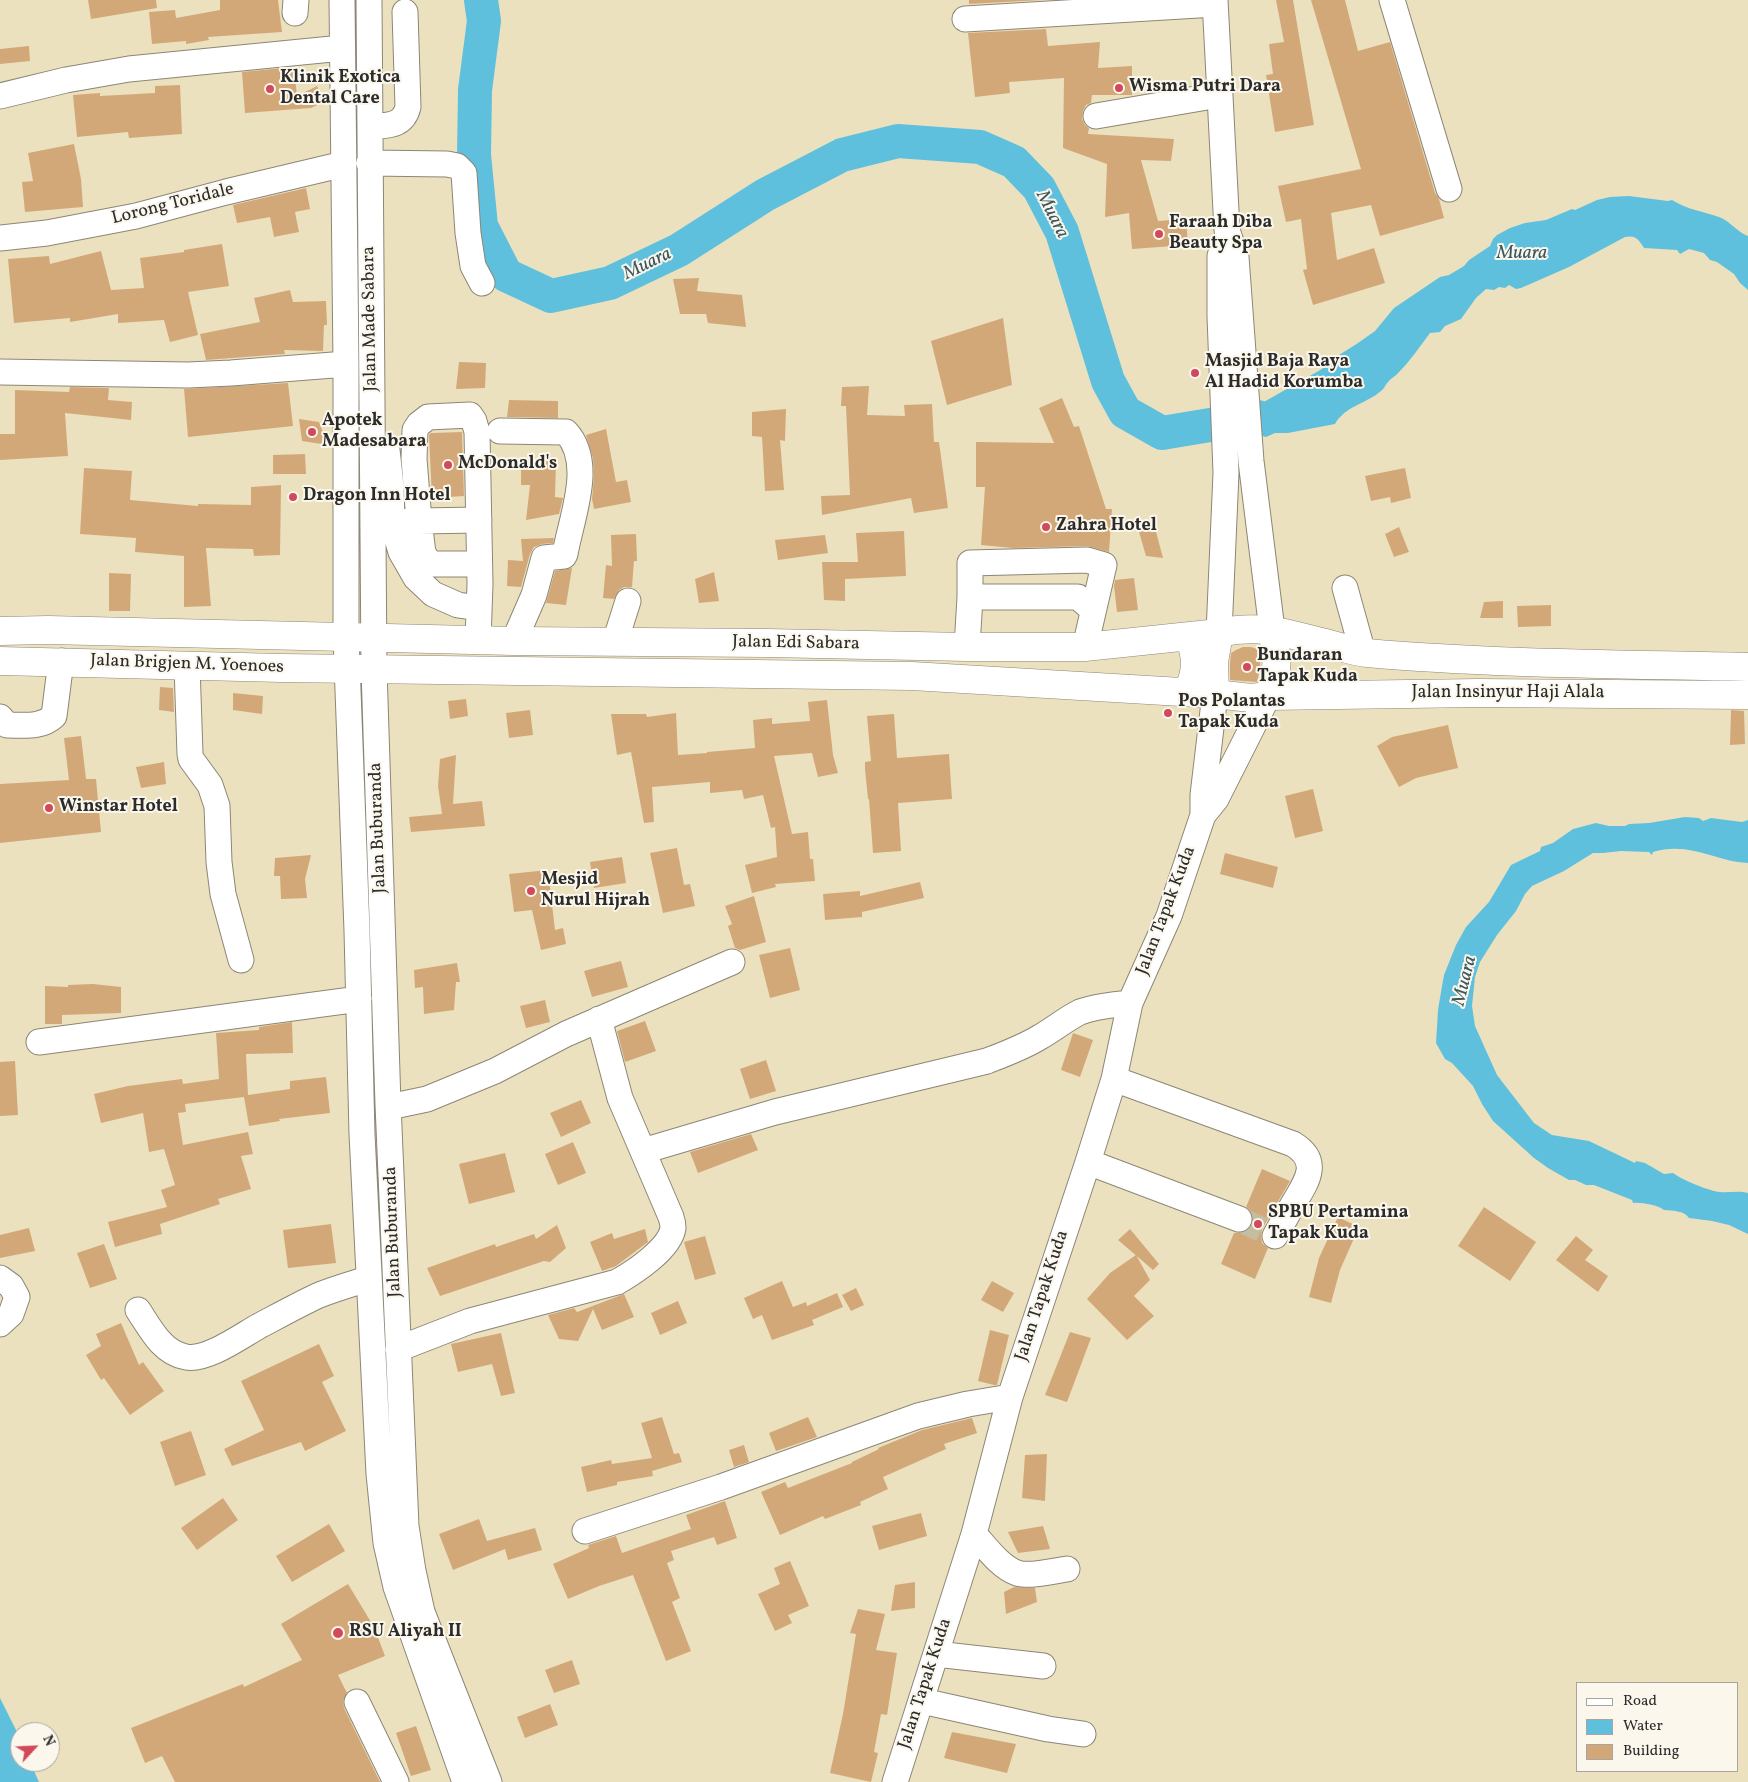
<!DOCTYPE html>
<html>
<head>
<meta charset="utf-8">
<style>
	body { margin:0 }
	#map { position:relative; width:1748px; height:1782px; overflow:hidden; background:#ece1bf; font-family:Vollkorn,serif }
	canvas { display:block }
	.legend { position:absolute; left:1576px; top:1682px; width:162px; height:90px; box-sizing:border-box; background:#fbf7ec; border:1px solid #a8a59f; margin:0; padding:6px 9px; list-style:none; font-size:15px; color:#2b2b2b }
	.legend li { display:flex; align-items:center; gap:10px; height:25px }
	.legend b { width:25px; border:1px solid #a8a59f }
	.north { position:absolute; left:10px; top:1722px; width:50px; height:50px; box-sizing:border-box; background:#fbf7ec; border:1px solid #a8a59f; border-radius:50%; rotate:65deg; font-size:14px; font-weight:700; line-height:20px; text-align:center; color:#2b2b2b }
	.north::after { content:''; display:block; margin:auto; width:18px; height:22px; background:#d1495b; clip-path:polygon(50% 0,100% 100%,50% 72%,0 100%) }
</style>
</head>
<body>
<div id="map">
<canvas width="1748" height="1782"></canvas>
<ul class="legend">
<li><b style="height:6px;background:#fff"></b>Road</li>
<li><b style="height:14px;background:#5fc0dd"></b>Water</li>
<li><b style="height:14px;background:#d3a879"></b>Building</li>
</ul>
<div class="north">N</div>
</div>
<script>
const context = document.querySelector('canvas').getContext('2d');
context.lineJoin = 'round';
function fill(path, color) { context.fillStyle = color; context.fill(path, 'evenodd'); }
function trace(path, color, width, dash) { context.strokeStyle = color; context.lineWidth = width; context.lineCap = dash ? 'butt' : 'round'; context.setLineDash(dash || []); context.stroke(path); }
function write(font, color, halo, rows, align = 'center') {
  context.font = font + ' Vollkorn,serif'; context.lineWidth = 4; context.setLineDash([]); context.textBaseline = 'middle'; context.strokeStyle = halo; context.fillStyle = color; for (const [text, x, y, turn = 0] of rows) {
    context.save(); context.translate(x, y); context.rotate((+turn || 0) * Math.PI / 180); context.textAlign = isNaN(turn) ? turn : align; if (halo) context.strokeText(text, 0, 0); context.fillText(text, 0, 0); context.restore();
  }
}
fill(new Path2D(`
	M1629,196L1668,201L1672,200C1688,210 1702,211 1719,217C1730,221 1737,232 1748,236V290L1740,283L1734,274L1717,262L1710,260L1704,253L1689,249L1680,254L1677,250L1644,248C1638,239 1636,235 1625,237L1569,267L1521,288L1516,289L1509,285L1505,288L1499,287L1494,290L1486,289L1476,298L1461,319L1445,326L1440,332L1430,333C1420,346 1411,360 1399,372C1396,376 1391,378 1388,382C1385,385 1384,389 1381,391C1366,404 1345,406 1335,424L1288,433H1275L1266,437L1258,435L1255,407L1322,369L1328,362L1358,343L1375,331L1394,308L1440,277L1449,275L1464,266L1469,260L1490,246L1493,239L1497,235L1510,228L1525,223L1546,220L1572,209L1575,210L1597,200L1610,197Z
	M1685,817L1699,818L1703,821L1711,818L1742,822L1748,820V863C1714,861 1689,841 1653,852L1652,855L1649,852L1621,851L1603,853H1593L1564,871L1532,886L1525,894L1516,911L1497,935L1480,962L1475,977L1472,1006L1475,1026L1497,1075L1534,1123L1552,1135L1589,1141L1635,1163L1636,1161L1645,1163L1664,1174L1673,1173C1682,1180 1709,1191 1720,1192C1729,1193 1739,1190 1748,1193V1234L1729,1225L1712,1221L1689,1218C1684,1210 1672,1211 1664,1210C1658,1205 1641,1202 1633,1203L1632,1200L1594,1185H1586L1575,1180H1569L1548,1168L1534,1158L1493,1121L1482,1104L1473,1086L1452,1063L1445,1059L1436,1043L1438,1010L1441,992L1444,975L1456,945L1466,927L1489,902L1511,865L1540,851L1541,847L1553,843L1573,829L1596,823L1609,826H1625L1629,824L1649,823Z
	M0,1698L20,1738V1762H30L39,1782H0Z`), '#5fc0dd');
trace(new Path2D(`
	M481,0L484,21L475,90L474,155L481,226L506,275L551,296L610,283L679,250L765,195L842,155L898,141L980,147L1014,162L1039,188L1062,232L1108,381L1125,412L1162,433L1258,417`), '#5fc0dd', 34);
fill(new Path2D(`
	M88,0H156L157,8L91,19Z
	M220,0H278L282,32L208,37L209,40L186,44V41L152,44L149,12L175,10L176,18L220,10Z
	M969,0H1042L969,4Z
	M1276,0H1293L1314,125L1275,132L1266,75L1273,74L1269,44L1284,42Z
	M1311,0H1345L1358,51L1390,42L1435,193L1439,199L1444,218L1380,236L1371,205L1331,213L1337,260L1374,248L1385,283L1313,305L1303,270L1307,269L1301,219L1286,222L1278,186L1361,169Z
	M1046,29L1048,46L1100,42L1098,68L1132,66V95H1092L1091,103L1086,105L1083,111L1082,119L1085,125L1089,128L1088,134L1174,139L1171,161L1141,160L1158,221L1186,219L1188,245L1132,249L1129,213L1105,217L1107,164L1063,148L1064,78L1009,82L1010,93L975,97L968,33Z
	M29,46L30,61L0,64V49Z
	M294,67L297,96L317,86L325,101L311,108L245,113L242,72Z
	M180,85L182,134L129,138L128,132L77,137L73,95L100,93V96L155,93V86Z
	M74,144L81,179L83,207L25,212L22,182L33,181L28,153Z
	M306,188L310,209L295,212L299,232L274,237L270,217L237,223L233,205Z
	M222,244L229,286L188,292L198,335L170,342L164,320L118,323V314L70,322V318L14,323L8,259L49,256L50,264L101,251L111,290L144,288L140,258L184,252V250Z
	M699,278L697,291L742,295L746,327L708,323L706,314H680L673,279Z
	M290,290L293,302L326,301L327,325H324L323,351L284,350L285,354L206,360L200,334L260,322L254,298Z
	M1003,318L1012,385L947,405L931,341Z
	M459,362L486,363L485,388L456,389Z
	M288,383L293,426L188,437L184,389Z
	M869,386L867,415L905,416L904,405L932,404L934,442H939L948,508L914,513L911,498L822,515L821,496L850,495L846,406H841L842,387Z
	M70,387L109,388L108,400L132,402L131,420L65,413L68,456L0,460V434H15V390L69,392Z
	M1062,398L1074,427L1079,426L1106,509H1112L1109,552L1087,546L1013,548L981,545L985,487H976V442L1054,443L1039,408Z
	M509,400L558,401V418L507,417Z
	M786,409L785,441L780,440L784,490L765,491L762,437L752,436V412Z
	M299,419L319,422L328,445L302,441Z
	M606,429L616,482L627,480L631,502L594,509L592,499L594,476L593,458L586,435Z
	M462,432L464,496L432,498L429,435L431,433Z
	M305,454L306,474H273V455Z
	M521,460L556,461L555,497L563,498L559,514L526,520L530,485H521Z
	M84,468L132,471L130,500L198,506V504L251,505V487L281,485L280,555L254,556L253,549L206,548L211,606L184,607V556L135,552L136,538L80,534Z
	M1405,468L1411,498L1391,503L1390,497L1371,501L1365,476Z
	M1399,527L1409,552L1394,557L1385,534Z
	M1155,528L1163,558L1146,556L1139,532Z
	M904,531L906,576L845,579V601L824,600L822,562H858L856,533Z
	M636,534L637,561H634L632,587H624L619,590L614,599L603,598L606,565L612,566L611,535Z
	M825,535L828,553L778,560L775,540Z
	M554,538L553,543L542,544L534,547L530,554L521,587L507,586L508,560L523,561L521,539Z
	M572,568L566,605L546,603L555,571Z
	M714,572L719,601L699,603L695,579Z
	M109,573L131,574L130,611H109Z
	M1134,578L1138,610L1117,612L1114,586L1115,580Z
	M1503,601V618H1480L1484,602Z
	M1551,605V626L1518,627L1517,606Z
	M1243,647H1251L1260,650V669L1257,682L1230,680V663L1231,653L1236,650Z
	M160,687L173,688L174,712L159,710Z
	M233,693L263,696L262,714L233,710Z
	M466,699L468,716L450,719L448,701Z
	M827,700L833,755L838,773L818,777L812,753L774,756L792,834L808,832L810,859H813L815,881L775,884L776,887L752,893L745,865L777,857L775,827L771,828L763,795L744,799L742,790L710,793V782L652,787L654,822L644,823L631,752L617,755L611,714H646L647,717L676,713L678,755L707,753V752L755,748L753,720L772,718V724L810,721L808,702Z
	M530,710L533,735L509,738L506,713Z
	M1731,710L1744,711L1745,744L1730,745Z
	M894,714L897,758L949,754L952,799L898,803L901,851L873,853L869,799H868L865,769V762L871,761L867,716Z
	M1448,725L1458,768L1416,778L1399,787L1377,746L1392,737Z
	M81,736L86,779H96L101,832L0,843V784L69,780L64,738Z
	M456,755L453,804L482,801L485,826L411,832L409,817L442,814L438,786L440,759Z
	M164,762L166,784L141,788L136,767Z
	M1313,789L1323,831L1295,838L1285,796Z
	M677,848L684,885L690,884L695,906L663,913L650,853Z
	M1225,853L1278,867L1273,888L1220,874Z
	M311,855L305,879L307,898L281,899L280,876H274L275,858Z
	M622,857L626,883L594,888L590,862Z
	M548,870L555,930L563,928L566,944L541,950L532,910L514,912L509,874Z
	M920,882L924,898L862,912V917L825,920L823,894L860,891V896Z
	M754,896L766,942L740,950L735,948L728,926L732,924L725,906Z
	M790,948L800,990L770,998L759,955Z
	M621,961L628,987L592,997L584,971Z
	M457,963L460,982H456L454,1010L424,1014L423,987L415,988L414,970Z
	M93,984L121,987V1013L62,1015V1024H45V986L68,987V985Z
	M545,1000L550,1022L526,1028L520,1006Z
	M645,1021L656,1051L625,1062L617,1031Z
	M292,1022L293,1053L246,1054L248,1095L290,1089V1081L326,1077L330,1113L279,1119L280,1121L249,1126L244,1097L185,1104L186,1112L178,1113L183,1145L248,1132L253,1154L241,1156L251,1189L218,1199L220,1204L160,1224L162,1234L115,1247L108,1222L167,1207L161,1190L175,1185L164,1149L149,1152L143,1113L101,1123L94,1094L128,1086L182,1079L183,1084L219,1079L216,1033L259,1030V1027Z
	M1073,1033L1093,1040L1080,1077L1061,1070Z
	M766,1060L776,1091L750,1099L740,1069Z
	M15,1061L18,1115L0,1116V1062Z
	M581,1100L591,1123L561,1137L550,1113Z
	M751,1134L758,1150L698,1173L690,1152Z
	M573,1142L586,1173L558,1185L545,1154Z
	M505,1153L515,1192L469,1204L459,1164Z
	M1262,1169L1290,1181L1262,1229L1261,1235L1262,1243L1268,1248L1255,1279L1221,1264L1234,1233H1241L1248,1230L1252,1225L1253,1216L1250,1210L1246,1207Z
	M1484,1207L1536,1242L1510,1281L1458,1246Z
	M1338,1217L1359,1227L1340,1270L1331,1303L1309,1297L1319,1258Z
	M331,1224L336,1263L288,1268L283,1230Z
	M557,1225L566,1248L550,1262L544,1261L440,1296L427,1268L495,1244L496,1247L534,1234L536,1239Z
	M29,1228L35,1251L0,1258V1235Z
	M645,1229L648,1242L616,1266L602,1271L590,1242L612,1233L614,1239Z
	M1130,1229L1159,1264L1153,1270L1118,1240Z
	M705,1236L716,1274L695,1280L684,1242Z
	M1576,1236L1593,1250L1585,1260L1608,1276L1598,1292L1556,1260Z
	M104,1244L117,1279L90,1288L77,1253Z
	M1136,1255L1150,1280L1134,1296L1154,1316L1127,1340L1087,1299L1110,1273Z
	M782,1281L793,1307L806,1302L807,1306L837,1293L843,1307L812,1320L814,1325L772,1340L762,1315L753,1319L744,1298Z
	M992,1281L1014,1293L1003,1312L981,1300Z
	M856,1288L864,1305L851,1311L842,1295Z
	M624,1294L634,1317L602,1330L593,1309L578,1341L559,1339L548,1315L574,1308L577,1312Z
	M678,1301L687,1323L660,1335L651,1313Z
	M121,1323L139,1365L143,1362L164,1391L130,1415L104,1378L101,1380L86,1355L101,1346L96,1334Z
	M990,1330L1009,1335L997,1385H994L978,1381Z
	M1070,1332L1091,1338L1067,1402L1045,1395Z
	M501,1333L515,1393L501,1396L492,1364L458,1372L451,1344Z
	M319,1344L334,1376L322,1382L346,1431L305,1451L301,1442L232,1466L224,1449L264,1430L241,1381Z
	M662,1417L674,1454L679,1453L682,1462L652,1471L653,1476L617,1482V1485L587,1492L581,1467L611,1460L612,1464L652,1458L641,1423Z
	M808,1417L817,1437L776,1451L769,1433Z
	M972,1418L977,1433L944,1444L946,1449L883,1477L888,1489L860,1502L861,1505L825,1519L823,1516L780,1535L761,1492L785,1482L788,1488L852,1463V1462L879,1449L878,1448L922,1430Z
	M191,1431L206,1475L175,1486L160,1442Z
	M744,1445L749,1462L734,1467L729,1450Z
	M1047,1454L1045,1501L1022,1498L1025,1455Z
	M223,1498L238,1520L197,1550L181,1528Z
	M725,1501L737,1538L717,1545L714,1537L671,1551L674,1560L667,1563L680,1598L672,1602L691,1651L666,1661L633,1575L599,1586L568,1599L553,1564L589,1548L588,1545L616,1536L622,1553L691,1529L686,1515Z
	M921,1513L927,1536L879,1550L872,1526Z
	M479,1519L487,1541L535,1528L542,1550L508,1560L505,1549L453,1570L439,1534Z
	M329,1524L345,1551L292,1582L276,1556Z
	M1043,1526L1050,1549L1018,1553L1008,1532Z
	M790,1561L809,1606L788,1615L792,1623L775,1631L758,1594L780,1584L774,1568Z
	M915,1582V1608L891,1611L895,1585Z
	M348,1584L374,1627L385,1656L338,1675L347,1693L343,1701L344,1708L380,1782H175L162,1756L145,1763L131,1728L243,1684L244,1687L302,1660L281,1624Z
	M1014,1587L1035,1588L1037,1602L1006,1614L1004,1592Z
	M858,1609L885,1614L876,1650L897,1653L887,1715L881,1714L874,1752L878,1753L871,1782L830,1773L843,1714L856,1634L850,1633Z
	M572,1660L580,1684L554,1693L545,1670Z
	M550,1704L558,1725L525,1738L517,1717Z
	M416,1726L431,1770L411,1776L396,1733Z
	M952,1732L1016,1744L1007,1773L944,1758Z`), '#d3a879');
trace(new Path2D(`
	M1239,1219L1275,1236`), '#c5bda1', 25, [25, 12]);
const minor = new Path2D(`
	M342,0L346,364V637L357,931L362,1134L379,1474L386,1543L396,1587L465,1782
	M369,0L374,669L388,1104L406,1526L413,1571L422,1612L489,1782
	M1215,0L1227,230L1236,257L1251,461L1272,630
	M1392,0L1449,189
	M295,13L296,0
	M965,19L1215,4
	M0,96L66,80L129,69L342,48
	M1096,116L1219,95
	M370,127C387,125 403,127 408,107L405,12
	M369,163L447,164L457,166L464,173L468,233L473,266L482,283
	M0,238L47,233L136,216L226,192L344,164
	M0,372L188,375L231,373L346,364
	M500,431L566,432C595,463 571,518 565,554L564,556L544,558L534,595L514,641
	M387,450L391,486L392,522L401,552L416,578L433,594L458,605L479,608
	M479,520L419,521L423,553L430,564H479
	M392,522L419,521L414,459L415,430L419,424L428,417L470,415L474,421L477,432L480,584L478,640
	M1345,588L1363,653
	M970,597H1078L1093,610
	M1219,633L1226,473L1220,316V256L1223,247
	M615,642L628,601
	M967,647L970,597V563L1087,560L1104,565L1085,647
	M187,666L190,754L191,759L210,785L217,806L219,862L223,894L241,960
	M0,717L7,725C24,725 41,728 54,716L61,661
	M1203,815L1216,799L1268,696
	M39,1042L359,999
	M1114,1079L1293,1144C1321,1161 1307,1181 1295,1201C1288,1213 1282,1224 1275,1236
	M389,1107L427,1099L495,1071L566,1034L732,962
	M643,1151L775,1112L987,1061C1005,1054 1024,1047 1040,1037C1054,1029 1066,1019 1080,1012C1096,1006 1113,1005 1130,1003
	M1088,1162L1239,1219
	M0,1278L11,1286L17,1297L11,1314L0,1324
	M138,1310C150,1328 162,1353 186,1357C207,1361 241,1336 259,1326C278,1316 298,1305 317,1296C334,1289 351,1284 368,1279
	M398,1349L470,1321L617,1282C633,1273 670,1249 673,1228C673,1225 672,1220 671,1217L620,1098L599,1019
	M585,1531L721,1487L918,1416L968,1404L1010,1397
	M974,1534C986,1547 1000,1567 1017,1573C1029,1577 1054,1571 1067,1569
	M936,1654L1043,1666
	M922,1701L1048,1729L1083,1734
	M357,1702L396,1782
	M895,1782L974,1534L1010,1397L1088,1162L1114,1079L1130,1003L1169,916L1203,815V795L1215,694`);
const major = new Path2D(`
	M0,631L48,630L514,641L767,643L967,647H1085L1219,633C1263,623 1291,635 1333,645C1344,648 1355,652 1367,653C1493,664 1621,664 1748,667
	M0,661L281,668L912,676L1215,694L1251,698L1268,696L1478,693L1748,695
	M1188,692C1197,670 1197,658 1189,636
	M1215,694L1214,662L1219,633
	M1268,696C1280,671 1277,656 1272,630`);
trace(minor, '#8c8675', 27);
trace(major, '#8c8675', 29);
trace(minor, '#fff', 25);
trace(major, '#fff', 28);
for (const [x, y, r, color] of [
	[1119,88,5,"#d1495b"],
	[270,89,5,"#d1495b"],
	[1159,234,5,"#d1495b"],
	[1195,373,5,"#d1495b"],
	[312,432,5,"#d1495b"],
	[448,465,5,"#d1495b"],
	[293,497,5,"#d1495b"],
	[1046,527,5,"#d1495b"],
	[1247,667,5,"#d1495b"],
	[1168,713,5,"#d1495b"],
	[49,808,5,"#d1495b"],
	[531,891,5,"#d1495b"],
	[1258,1224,5,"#d1495b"],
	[338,1633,6,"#d1495b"]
]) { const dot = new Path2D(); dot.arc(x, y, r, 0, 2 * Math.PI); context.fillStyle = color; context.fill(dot); trace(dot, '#fbf7ec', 2); }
write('bold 18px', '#2b2b2b', '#fbf7ec', [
	["Klinik Exotica",280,79],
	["Dental Care",280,100],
	["Wisma Putri Dara",1129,88],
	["Faraah Diba",1169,224],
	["Beauty Spa",1169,245],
	["Masjid Baja Raya",1205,363],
	["Al Hadid Korumba",1205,384],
	["Apotek",322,422],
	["Madesabara",322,443],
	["McDonald's",458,465],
	["Dragon Inn Hotel",303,497],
	["Zahra Hotel",1056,527],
	["Bundaran",1257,657],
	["Tapak Kuda",1257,678],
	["Pos Polantas",1178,703],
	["Tapak Kuda",1178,724],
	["Winstar Hotel",59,808],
	["Mesjid",541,881],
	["Nurul Hijrah",541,902],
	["SPBU Pertamina",1268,1214],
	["Tapak Kuda",1268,1235],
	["RSU Aliyah II",349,1633]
], 'left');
write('18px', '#2b2b2b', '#fbf7ec', [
	["Lorong Toridale",173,205,-14],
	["Jalan Made Sabara",371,319,-91],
	["Jalan Edi Sabara",796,644,1],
	["Jalan Brigjen M. Yoenoes",187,665,2],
	["Jalan Insinyur Haji Alala",1508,694],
	["Jalan Buburanda",379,828,-92],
	["Jalan Tapak Kuda",1167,911,-69],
	["Jalan Buburanda",394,1232,-92],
	["Jalan Tapak Kuda",1043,1296,-72],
	["Jalan Tapak Kuda",926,1684,-72]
]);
write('italic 19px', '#3b5860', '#fbf7ec', [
	["Muara",1051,215,63],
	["Muara",1522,255],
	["Muara",648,265,-26],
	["Muara",1466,981,-76]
]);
</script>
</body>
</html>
